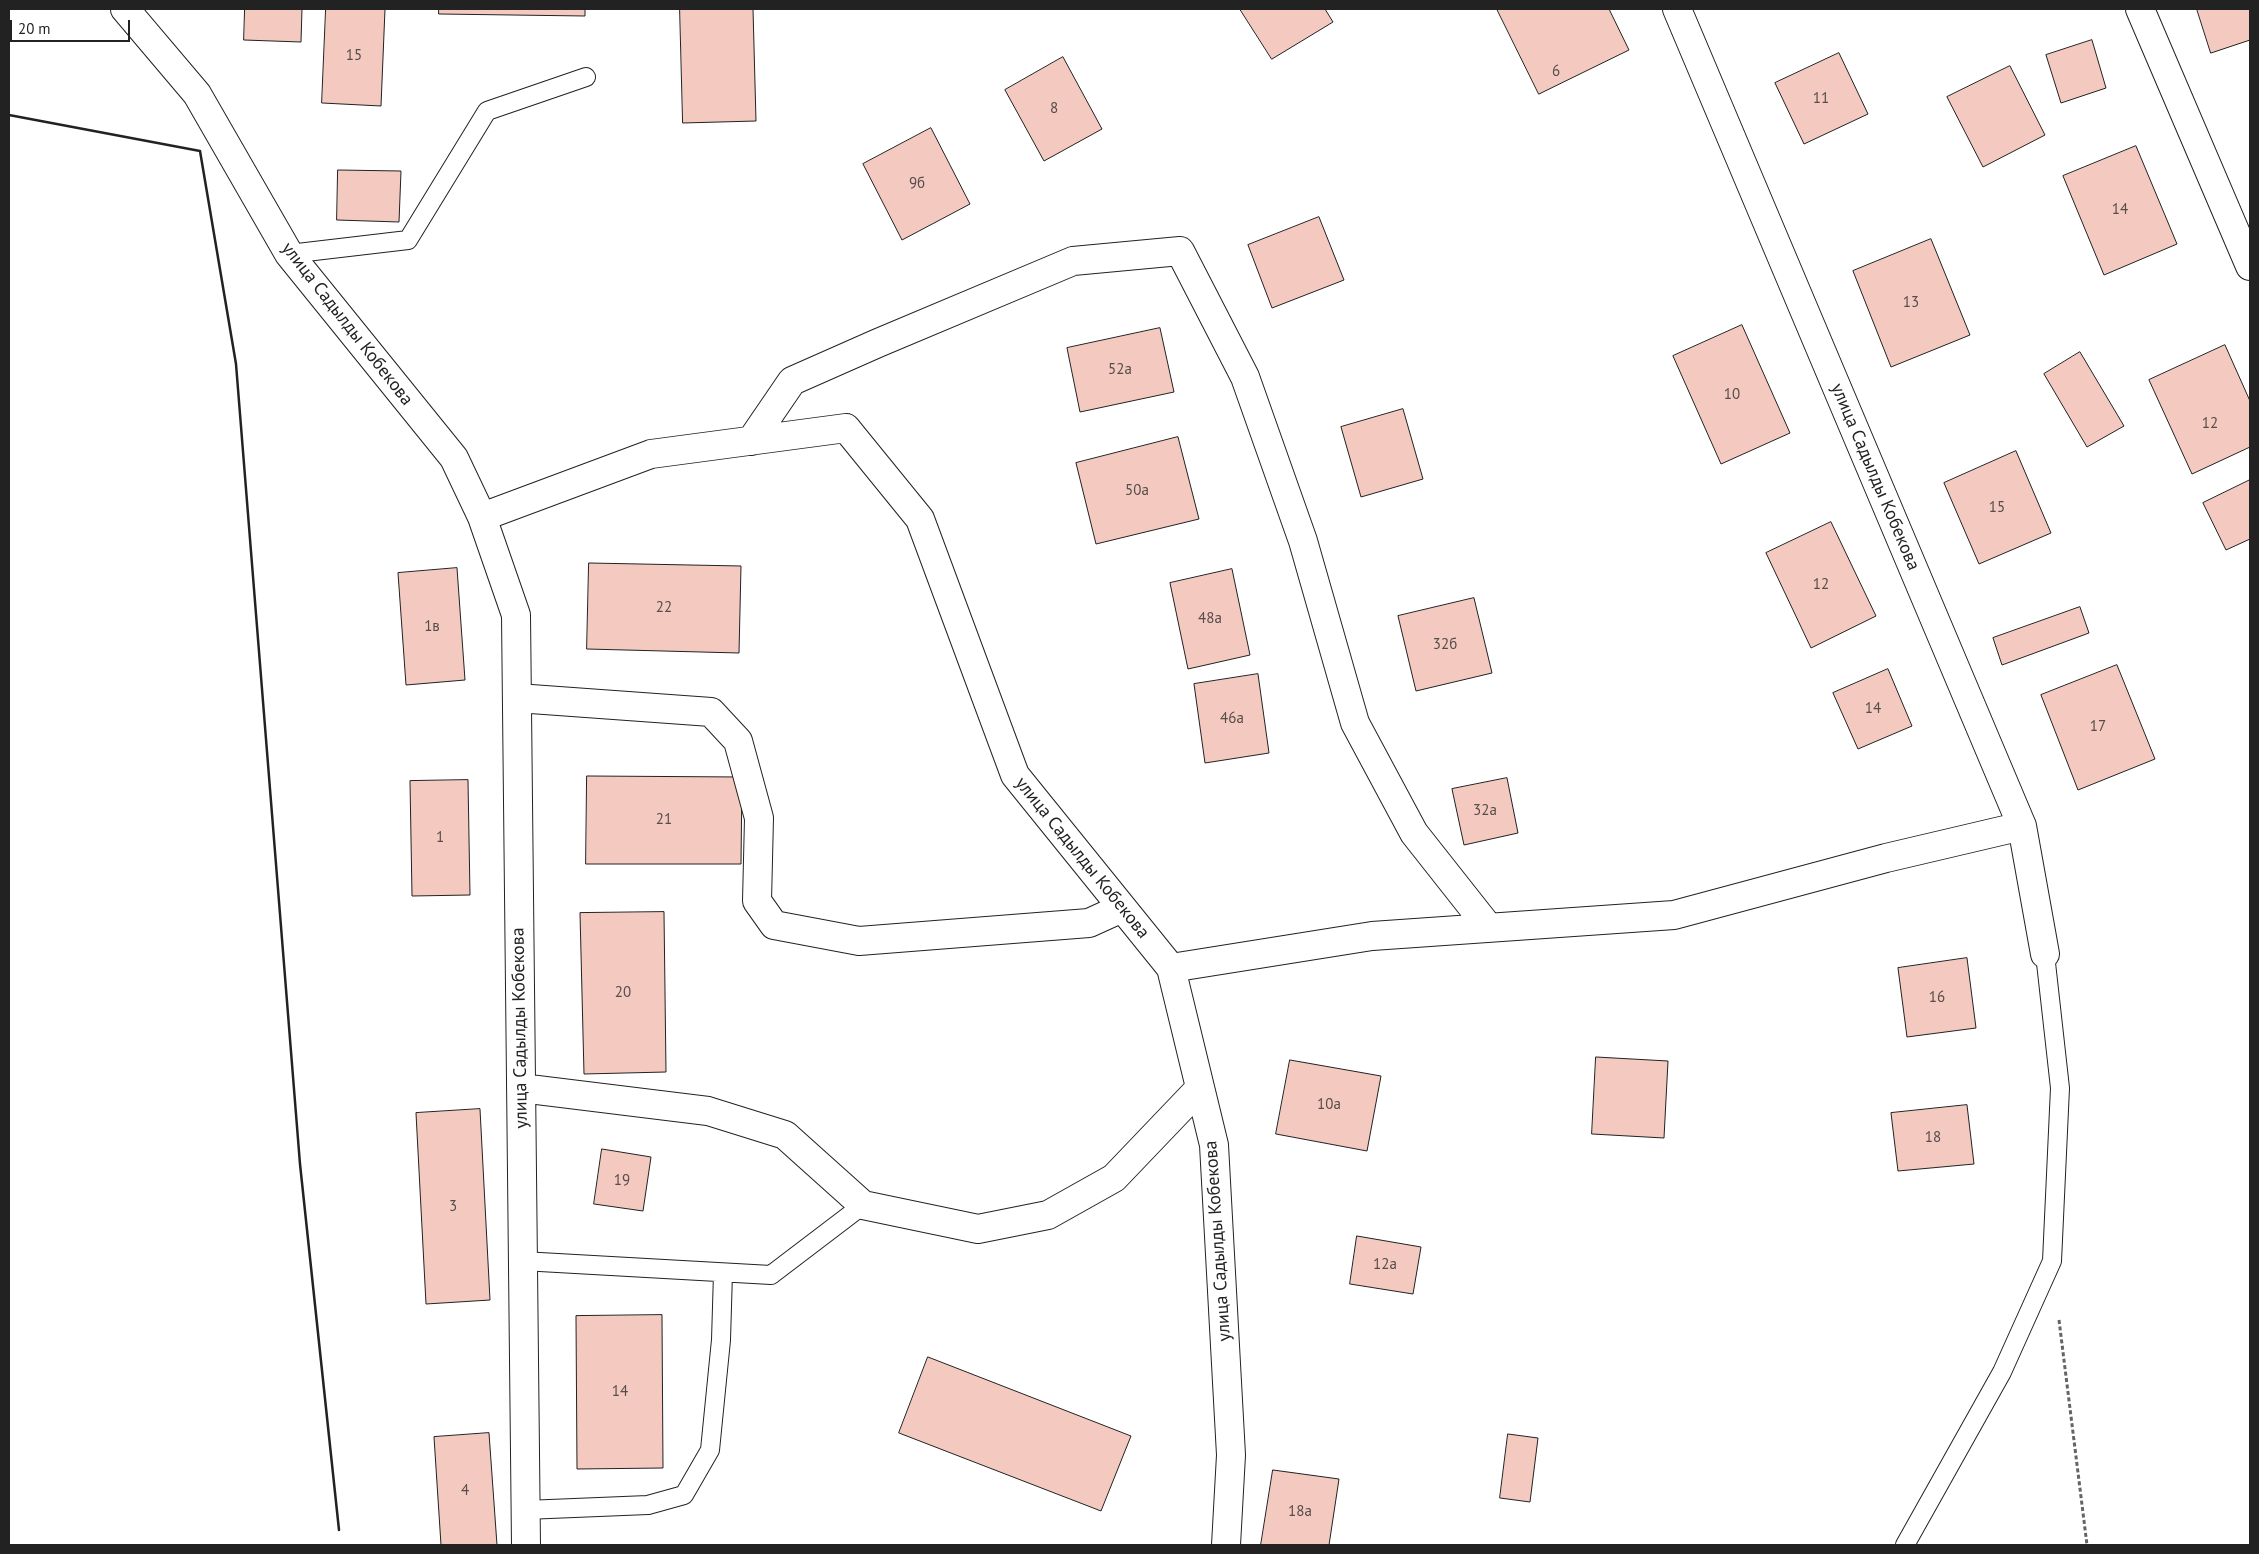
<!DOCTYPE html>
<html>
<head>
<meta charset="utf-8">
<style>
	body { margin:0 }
	#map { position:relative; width:2259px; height:1554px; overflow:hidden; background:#fff; font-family:"PT Sans",sans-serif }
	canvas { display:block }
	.frame { position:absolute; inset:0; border:10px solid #222; pointer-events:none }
	.scale { position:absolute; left:10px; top:20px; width:120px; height:22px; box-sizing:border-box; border:2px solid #222; border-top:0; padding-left:6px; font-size:15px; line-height:18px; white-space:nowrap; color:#222; -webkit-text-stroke:4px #fff; paint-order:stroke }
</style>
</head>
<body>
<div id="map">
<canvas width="2259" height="1554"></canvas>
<div class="frame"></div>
<div class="scale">20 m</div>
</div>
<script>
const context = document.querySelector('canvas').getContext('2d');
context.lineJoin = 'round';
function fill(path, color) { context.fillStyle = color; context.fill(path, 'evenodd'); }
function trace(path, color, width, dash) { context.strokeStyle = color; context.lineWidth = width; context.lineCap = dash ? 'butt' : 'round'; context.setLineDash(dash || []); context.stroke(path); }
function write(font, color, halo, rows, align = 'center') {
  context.font = font + ' "PT Sans",sans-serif'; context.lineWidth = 4; context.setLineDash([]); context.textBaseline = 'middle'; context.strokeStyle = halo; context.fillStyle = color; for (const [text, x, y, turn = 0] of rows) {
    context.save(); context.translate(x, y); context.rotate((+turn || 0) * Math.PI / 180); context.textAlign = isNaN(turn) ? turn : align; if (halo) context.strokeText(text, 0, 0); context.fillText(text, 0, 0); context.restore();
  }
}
const building = new Path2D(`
	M245,9H302L301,42L244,40Z
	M326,9H385L381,106L322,103Z
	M439,9H585V16L439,14Z
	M680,9H753L756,121L683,123Z
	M1240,9H1325L1333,22L1272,59Z
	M1497,9H1609L1629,50L1539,94Z
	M2197,9H2250V40L2211,53Z
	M2092,40L2106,88L2061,103L2046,55Z
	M1839,53L1868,114L1804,144L1775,83Z
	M1063,57L1102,129L1044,161L1005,90Z
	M2010,66L2045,135L1983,167L1947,97Z
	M931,128L970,204L902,240L863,164Z
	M2136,146L2177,244L2104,275L2063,176Z
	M338,170L401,171L399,222L337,220Z
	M1319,217L1344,280L1272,308L1248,245Z
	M1931,239L1970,335L1891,367L1853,271Z
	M1742,325L1790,433L1721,464L1673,356Z
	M1160,328L1174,392L1080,412L1067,348Z
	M2225,345L2250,401V447L2192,474L2149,380Z
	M2080,352L2124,426L2087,447L2044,374Z
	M1403,409L1423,479L1361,497L1341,427Z
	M1178,437L1199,519L1096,544L1076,463Z
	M2016,451L2051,533L1979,564L1944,483Z
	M2250,480V539L2226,550L2203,503Z
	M1831,522L1876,616L1811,648L1766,553Z
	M589,563L741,566L739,653L587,649Z
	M457,568L465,680L406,685L398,573Z
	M1232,569L1250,655L1188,669L1170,583Z
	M1474,598L1492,673L1416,691L1398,616Z
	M2080,607L2089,633L2002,665L1993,638Z
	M2117,665L2155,759L2078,790L2041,695Z
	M1888,669L1912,726L1858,749L1833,693Z
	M1258,674L1269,753L1205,763L1194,684Z
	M587,776L742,777L741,864H586Z
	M1507,778L1518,833L1464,845L1452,789Z
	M468,780L470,895L412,896L410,781Z
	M664,912L666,1072L584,1074L580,913Z
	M1967,958L1976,1028L1907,1037L1898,968Z
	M1596,1057L1668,1061L1664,1138L1592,1134Z
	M1290,1060L1381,1076L1367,1151L1276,1134Z
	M1967,1105L1974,1164L1898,1171L1891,1113Z
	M480,1109L490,1300L426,1304L416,1113Z
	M602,1149L651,1157L643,1211L594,1204Z
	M1357,1236L1421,1247L1413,1294L1350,1284Z
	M662,1315L663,1468L577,1469L576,1316Z
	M928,1357L1131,1436L1101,1511L899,1433Z
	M489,1433L497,1545H441L434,1437Z
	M1508,1434L1538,1438L1530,1502L1500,1498Z
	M1273,1470L1339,1479L1329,1545H1261Z`);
fill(building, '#f3c9c0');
trace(building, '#222', 1);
const lane = new Path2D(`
	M289,254L408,240L487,111L586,77
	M522,1261L771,1275L863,1205
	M525,1510L648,1505L684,1495L710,1450L721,1340L723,1273
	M1905,1545L2002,1372L2052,1261L2060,1088L2045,954`);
const street = new Path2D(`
	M125,9L197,94L289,254L454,458L482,517L516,615L526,1545
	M1677,9L2022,826L2045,954
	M2140,9L2250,266
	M751,441L792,381L878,343L1073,261L1180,251L1245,377L1303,541L1355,723L1414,833L1489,928
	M482,517L651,454L846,428L920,519L1015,775L1171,968L1214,1145L1231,1455L1226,1545
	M517,698L711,712L738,741L759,818L757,901L774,925L859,941L1089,923L1122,908
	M1171,968L1372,936L1674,915L1886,858L2022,826
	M521,1088L708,1111L785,1135L863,1205L978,1229L1048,1215L1114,1178L1200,1088`);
trace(lane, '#222', 20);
trace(street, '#222', 30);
trace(new Path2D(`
	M2059,1320L2087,1545`), '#646464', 3, [4, 2.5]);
trace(lane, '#fff', 18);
trace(street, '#fff', 28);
trace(new Path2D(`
	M9,115L200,151L236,364L300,1164L339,1530`), '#222', 2.5);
write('15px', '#564c4a', null, [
	["15",354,56],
	["6",1556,72],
	["11",1821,99],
	["8",1054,109],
	["9б",917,184],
	["14",2120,210],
	["13",1911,303],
	["52а",1120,370],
	["10",1732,395],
	["12",2210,424],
	["50а",1137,491],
	["15",1997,508],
	["12",1821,585],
	["22",664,608],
	["48а",1210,619],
	["1в",432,627],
	["32б",1445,645],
	["14",1873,709],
	["46а",1232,719],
	["17",2098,727],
	["32а",1485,811],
	["21",664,820],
	["1",440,838],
	["20",623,993],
	["16",1937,998],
	["10а",1329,1105],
	["18",1933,1138],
	["19",622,1181],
	["3",453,1207],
	["12а",1385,1265],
	["14",620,1392],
	["4",465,1491],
	["18а",1300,1512]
]);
write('18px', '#222', '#fff', [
	["улица Садылды Кобекова",347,324,52],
	["улица Садылды Кобекова",1875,477,67],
	["улица Садылды Кобекова",1082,858,51],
	["улица Садылды Кобекова",520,1028,-91],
	["улица Садылды Кобекова",1218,1241,-94]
]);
</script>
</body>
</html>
